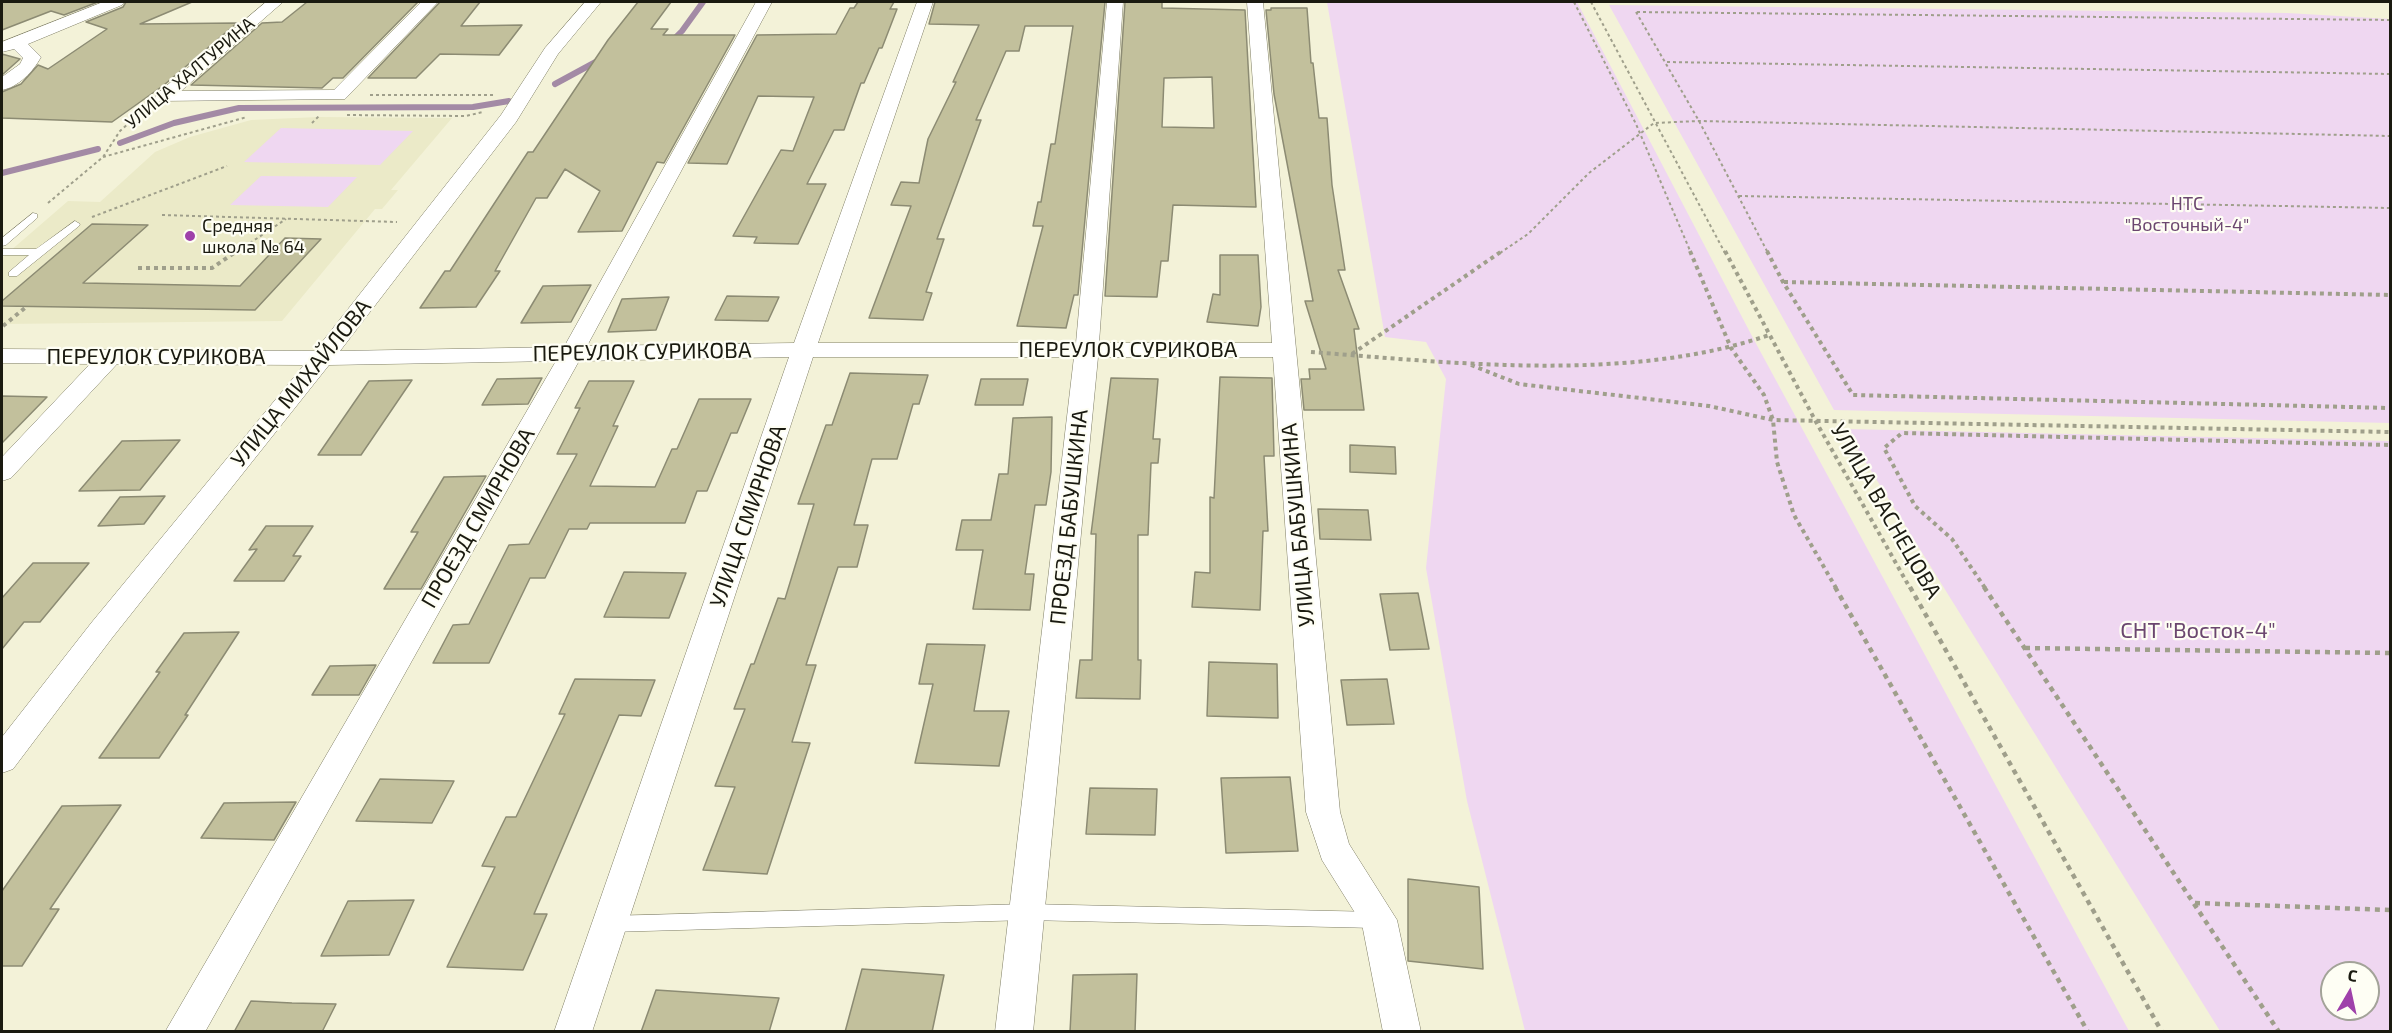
<!DOCTYPE html>
<html>
<head>
<meta charset="utf-8">
<style>
	body { margin:0 }
	#map { position:relative; width:2392px; height:1033px; overflow:hidden; background:#f3f2d8; font-family:"Exo 2",sans-serif }
	canvas { display:block }
	.frame { position:absolute; inset:0; border:3px solid #1a1a10; pointer-events:none }
	.north { position:absolute; left:2320px; top:961px; width:60px; height:60px; box-sizing:border-box; background:#fefef4; border:2px solid #a3a399; border-radius:50%; rotate:9deg; font-size:16px; font-weight:700; line-height:24px; text-align:center; color:#1a1a10 }
	.north::after { content:''; display:block; margin:auto; width:21px; height:27px; background:#9f41aa; clip-path:polygon(50% 0,100% 100%,50% 72%,0 100%) }
</style>
</head>
<body>
<div id="map">
<canvas width="2392" height="1033"></canvas>
<div class="frame"></div>
<div class="north">С</div>
</div>
<script>
const context = document.querySelector('canvas').getContext('2d');
context.lineJoin = 'round';
function fill(path, color) { context.fillStyle = color; context.fill(path, 'evenodd'); }
function trace(path, color, width, dash) { context.strokeStyle = color; context.lineWidth = width; context.lineCap = dash ? 'butt' : 'round'; context.setLineDash(dash || []); context.stroke(path); }
function write(font, color, halo, rows, align = 'center') {
  context.font = font + ' "Exo 2",sans-serif'; context.lineWidth = 4.5; context.setLineDash([]); context.textBaseline = 'middle'; context.strokeStyle = halo; context.fillStyle = color; for (const [text, x, y, turn = 0] of rows) {
    context.save(); context.translate(x, y); context.rotate((+turn || 0) * Math.PI / 180); context.textAlign = isNaN(turn) ? turn : align; if (halo) context.strokeText(text, 0, 0); context.fillText(text, 0, 0); context.restore();
  }
}
fill(new Path2D(`
	M318,117L452,118L391,190H398L382,209H375L282,321L2,324V258L68,201L100,202L155,152L190,137L251,120Z`), '#ebeac8');
fill(new Path2D(`
	M1327,2H1577L1753,338L2129,1031H1525L1467,801L1426,568L1446,379L1426,342L1385,337Z
	M1609,5L2287,13L2390,19V423L1834,410Z
	M281,128L413,131L380,165L244,162Z
	M261,176L357,177L328,207L230,205Z
	M1845,429L2390,441V1031H2220ZM2332,973H2368V1009H2332Z`), '#efd7f1');
trace(new Path2D(`
	M669,44L682,31L703,2
	M555,84L603,58
	M120,143L174,123L239,108L473,107L509,101
	M2,173L98,149`), '#a38aa5', 6);
const building = new Path2D(`
	M2,2H98L64,15L51,11L2,30Z
	M126,2H192L140,24L237,23L164,85L112,122L2,118V92L21,84L38,65L48,69L107,29L86,22L123,7Z
	M307,2H418L343,78H333L322,88L191,85L262,23L282,22Z
	M440,2H480L461,26L522,25L499,55L440,54L416,78H368Z
	M638,2H671L651,29H668L663,35H735L664,163L657,162L622,231L578,232L600,191L565,169L547,198H536L495,271H500L476,307L420,308L445,271H450L528,152H533L608,40Z
	M858,2H894L890,9H897L882,48H879L864,83H861L844,130H834L807,184H826L798,244L754,243L757,237L733,236L781,150L793,151L814,97L758,96L727,164L688,163L757,35L836,34L850,8H854Z
	M935,2H1105L1078,295H1074L1066,328L1017,326L1043,226H1033L1038,202H1041L1051,144H1055L1073,26H1025L1019,51H1006L976,120H981L937,239H944L926,292L932,293L923,320L869,318L911,206L891,205L901,182L919,183L928,139L956,82H953L979,25L929,24Z
	M1125,2H1162V8L1245,10L1256,207L1173,205L1168,261H1161L1157,297L1105,296ZM1212,77L1214,128L1162,127L1164,78Z
	M1271,8H1307L1311,63H1313L1319,118H1327L1332,185L1345,270H1338L1359,329H1354L1364,410H1304L1301,379H1310L1309,369H1326L1305,301H1313L1274,94L1266,10H1271Z
	M2,54L20,59L2,75Z
	M92,224L148,225L83,283L240,286L285,238L321,239L255,310L2,306V301Z
	M1220,255H1258L1261,307L1258,326L1207,322L1213,294L1220,295Z
	M591,285L571,322L521,323L543,286Z
	M727,296L779,297L768,321L715,320Z
	M669,297L656,330L608,332L622,299Z
	M850,373L928,375L919,404H913L897,459H872L854,525H868L857,567H838L806,665H816L792,742L810,743L767,874L703,870L735,787L715,786L745,709H734L751,664H754L778,598L785,599L814,504H798L826,425H832Z
	M1220,377L1272,378L1274,456H1264L1268,531H1263L1260,610L1192,607L1195,572L1210,573V497L1214,498Z
	M542,378L528,404L482,405L497,379Z
	M1111,378L1158,379L1153,439H1160L1158,463H1151L1148,535H1138V660H1141L1140,699L1076,698L1080,660H1092L1096,534H1091Z
	M981,379H1028L1023,405H975Z
	M412,380L361,455H318L369,381Z
	M589,381H634L613,426H618L590,486L655,487L672,449H677L699,399H751L737,433H731L707,491H697L685,523H590L587,529H569L545,578H530L489,663H433L453,625L469,624L509,545L529,544L577,454H557L580,408H575Z
	M2,396L47,397L2,443Z
	M1052,417L1051,472L1046,505H1035L1025,574H1034L1030,610L973,609L983,550H956L962,520H991L999,474H1008L1013,418Z
	M180,440L140,490L79,491L122,441Z
	M1350,445L1395,447L1396,474L1350,472Z
	M486,476L421,589H384L418,532H411L444,477Z
	M165,496L144,524L98,526L120,497Z
	M1318,509L1368,510L1371,540L1320,539Z
	M266,526H313L293,556H301L284,581H234L257,549L249,550Z
	M33,563H89L40,622H24L2,649V598Z
	M624,572L686,573L669,618L604,617Z
	M1418,593L1429,649L1390,650L1380,594Z
	M239,632L185,715H188L159,758H99L160,672H156L184,633Z
	M927,644L985,645L974,711H1009L999,766L915,763L933,684H919Z
	M1209,662L1277,664L1278,718L1207,716Z
	M376,665L359,695H312L330,666Z
	M575,679L655,680L641,716L619,715L534,914H547L523,970L447,967L495,867L482,866L506,817H516L565,714H559Z
	M1387,679L1394,724L1347,725L1341,680Z
	M1290,777L1298,851L1226,853L1221,778Z
	M380,779L454,781L432,823L356,821Z
	M1090,788L1157,789L1155,835L1086,834Z
	M296,802L274,840L201,838L224,803Z
	M121,805L50,909H59L22,966H2V891L62,806Z
	M1408,879L1479,887L1483,969L1408,961Z
	M414,900L389,955L321,956L348,901Z
	M862,969L944,975L932,1032H845Z
	M1137,974L1135,1032H1070L1073,975Z
	M656,990L779,998L769,1032H641Z
	M251,1001L292,1003L336,1004L322,1032H234Z`);
fill(building, '#c2c09c');
trace(building, '#8c8b73', 1.5);
const lane = new Path2D(`
	M33,213L37,214V218L6,245L2,246V238Z
	M75,221L80,224L79,226L17,276H9V272L29,255H2V249H36Z
	M1027,904L1376,912L1382,914L1385,920L1382,926L1376,928L1027,920L610,932L604,930L601,924L604,918L610,916Z`);
const street = new Path2D(`
	M103,2H124L122,5L28,44L41,57C33,72 18,87 2,90V77L20,64L23,58L14,49L2,52V42Z
	M266,2H283L181,91L334,90L421,2H438L345,99L158,101L155,97L158,93Z
	M585,2H601L558,54L516,122L340,351L564,347L756,2H772L587,346L794,343L917,2H933L818,343H1076L1107,2H1123L1099,343H1272L1247,2H1263L1340,812L1349,844L1397,920L1421,1032H1383L1362,924L1322,860L1306,812L1273,357H1098L1033,1032H995L1074,357H813L592,1032H554L789,357L579,361L205,1032H165L556,361L329,365L112,638L13,769L2,773V737L92,622L304,365L117,364L11,478L2,481V457L90,364L2,363V349L315,351L501,115L545,48Z`);
trace(lane, '#7f7e66', 1);
trace(street, '#7f7e66', 1);
trace(new Path2D(`
	M1574,2L1636,124L1691,253
	M1591,2L1725,253
	M1636,12L1699,121L1768,253
	M1637,12L2390,20
	M1667,62L2390,74
	M370,95H494
	M347,115L466,116L483,112
	M312,123L320,115
	M103,157L247,117
	M1739,196L2390,208
	M48,203L103,157L120,131L145,109
	M162,215L397,222
	M92,217L227,166
	M235,253L286,219
	M1500,253L1528,234L1589,173L1654,123L1699,121L2390,136`), '#9f9f8b', 2, [3, 3]);
trace(new Path2D(`
	M1690,251L1731,348L1764,395L1773,420L1777,462L1794,515L1836,588
	M1725,251L1815,420L1910,588
	M1767,251L1783,282L1853,395L2390,408
	M138,268H212L237,251
	M1784,282L2390,295
	M3,326L26,307
	M1311,352C1456,363 1630,383 1769,335
	M1352,354L1502,251
	M1471,365L1519,384L1709,406L1773,420L2390,432
	M1985,588L1952,539L1915,506L1884,448L1902,433L2390,445`), '#9f9f8b', 4, [4, 4]);
trace(new Path2D(`
	M1835,587L2088,1032
	M1910,587L2162,1032
	M1984,587L2279,1032
	M2025,648L2390,653
	M2195,903L2390,910`), '#9f9f8b', 4.5, [5, 5]);
fill(lane, '#fff');
fill(street, '#fff');
for (const [x, y, r, color] of [
	[190,236,6,"#9f41aa"]
]) { const dot = new Path2D(); dot.arc(x, y, r, 0, 2 * Math.PI); context.fillStyle = color; context.fill(dot); trace(dot, '#fefef4', 2); }
write('18px', '#1a1a10', '#fefef4', [
	["УЛИЦА ХАЛТУРИНА",190,73,-40]
]);
write('18px', '#6b466f', '#fefef4', [
	["НТС",2187,204],
	["\"Восточный-4\"",2187,225]
]);
write('18px', '#1a1a10', '#fefef4', [
	["Средняя",202,226],
	["школа № 64",202,247]
], 'left');
write('22px', '#1a1a10', '#fefef4', [
	["ПЕРЕУЛОК СУРИКОВА",1128,350],
	["ПЕРЕУЛОК СУРИКОВА",642,352,-1],
	["ПЕРЕУЛОК СУРИКОВА",156,357],
	["УЛИЦА МИХАЙЛОВА",301,383,-51],
	["УЛИЦА ВАСНЕЦОВА",1886,511,60],
	["УЛИЦА СМИРНОВА",748,516,-71],
	["ПРОЕЗД БАБУШКИНА",1069,517,-84],
	["ПРОЕЗД СМИРНОВА",478,518,-60],
	["УЛИЦА БАБУШКИНА",1298,525,-95]
]);
write('22px', '#6b466f', '#fefef4', [
	["СНТ \"Восток-4\"",2198,631]
]);
</script>
</body>
</html>
